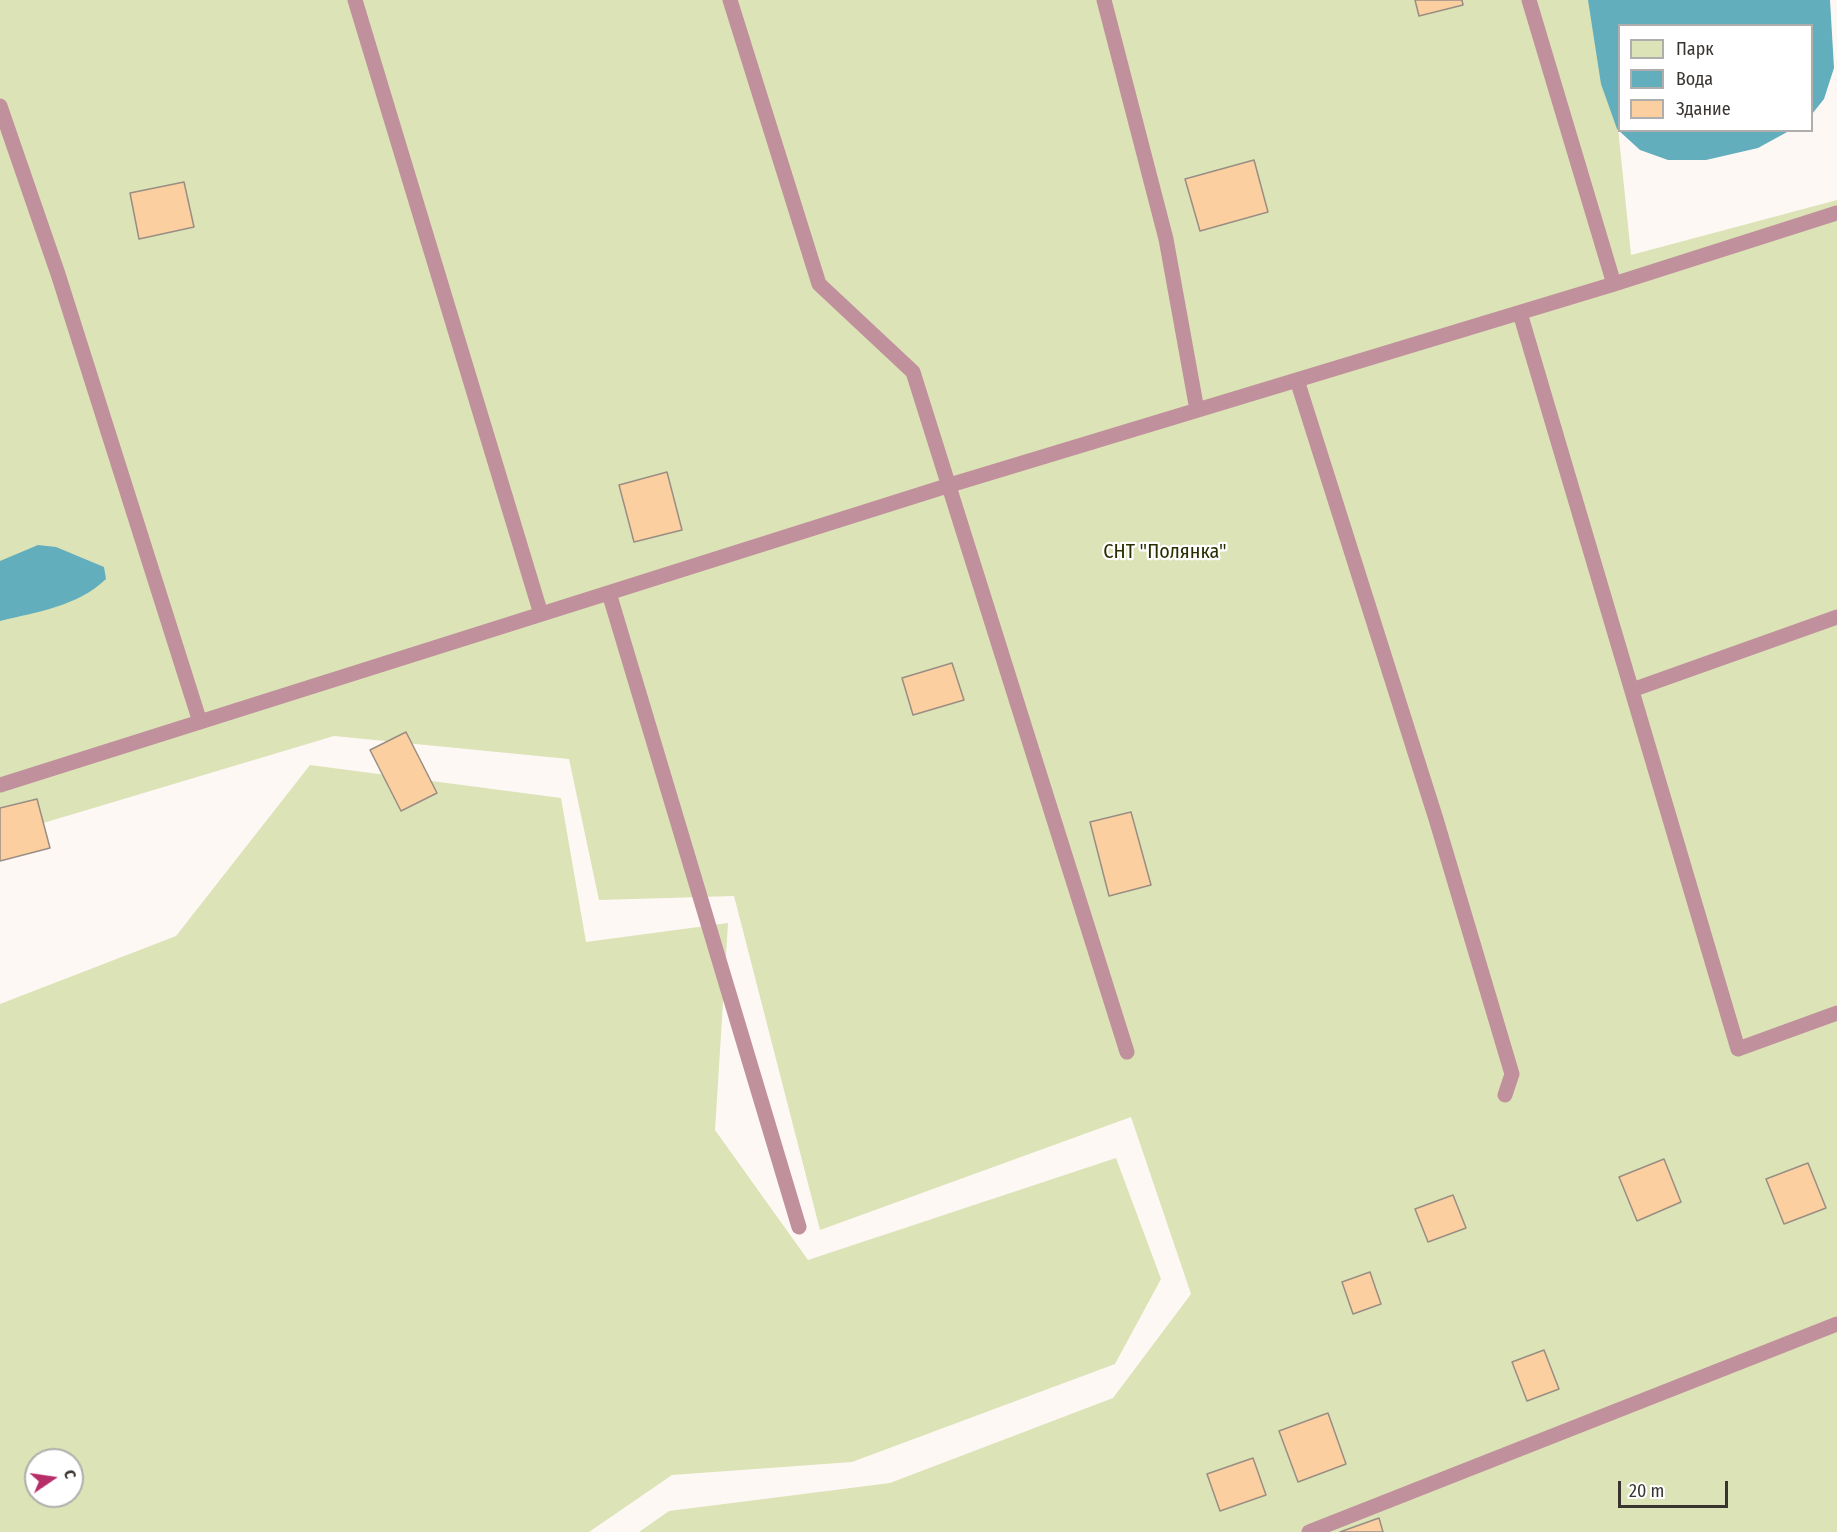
<!DOCTYPE html>
<html>
<head>
<meta charset="utf-8">
<style>
	body { margin:0 }
	#map { position:relative; width:1837px; height:1532px; overflow:hidden; background:#fef8f4; font-family:"Fira Sans Condensed",sans-serif }
	canvas { display:block }
	.legend { position:absolute; left:1618px; top:24px; width:195px; height:108px; box-sizing:border-box; background:#fff; border:2px solid #b0aeac; margin:0; padding:8px 10px; list-style:none; font-size:18px; color:#393430 }
	.legend li { display:flex; align-items:center; gap:12px; height:30px }
	.legend b { width:30px; border:2px solid #b0aeac }
	.north { position:absolute; left:24px; top:1448px; width:60px; height:60px; box-sizing:border-box; background:#fff; border:2px solid #b0aeac; border-radius:50%; rotate:77deg; font-size:16px; font-weight:700; line-height:24px; text-align:center; color:#393430 }
	.north::after { content:''; display:block; margin:auto; width:21px; height:27px; background:#b72d68; clip-path:polygon(50% 0,100% 100%,50% 72%,0 100%) }
	.scale { position:absolute; left:1618px; top:1481px; width:110px; height:27px; box-sizing:border-box; border:3px solid #393430; border-top:0; padding-left:8px; font-size:18px; line-height:21px; white-space:nowrap; color:#393430; -webkit-text-stroke:4px #fff; paint-order:stroke }
</style>
</head>
<body>
<div id="map">
<canvas width="1837" height="1532"></canvas>
<ul class="legend">
<li><b style="height:16px;background:#dce3b7"></b>Парк</li>
<li><b style="height:16px;background:#62aebd"></b>Вода</li>
<li><b style="height:16px;background:#fccfa1"></b>Здание</li>
</ul>
<div class="north">С</div>
<div class="scale">20 m</div>
</div>
<script>
const context = document.querySelector('canvas').getContext('2d');
context.lineJoin = 'round';
function fill(path, color) { context.fillStyle = color; context.fill(path, 'evenodd'); }
function trace(path, color, width, dash) { context.strokeStyle = color; context.lineWidth = width; context.lineCap = dash ? 'butt' : 'round'; context.setLineDash(dash || []); context.stroke(path); }
function write(font, color, halo, rows, align = 'center') {
  context.font = font + ' "Fira Sans Condensed",sans-serif'; context.lineWidth = 4.5; context.setLineDash([]); context.textBaseline = 'middle'; context.strokeStyle = halo; context.fillStyle = color; for (const [text, x, y, turn = 0] of rows) {
    context.save(); context.translate(x, y); context.rotate((+turn || 0) * Math.PI / 180); context.textAlign = isNaN(turn) ? turn : align; if (halo) context.strokeText(text, 0, 0); context.fillText(text, 0, 0); context.restore();
  }
}
fill(new Path2D(`
	M0,0H1605L1631,255L1837,200V1532H639L669,1511L890,1483L1113,1398L1191,1294L1131,1117L820,1230L734,896L599,900L569,759L334,736L0,836Z
	M310,765L561,798L586,942L728,923L715,1130L808,1260L1116,1158L1161,1279L1115,1364L852,1462L672,1475L589,1532H0V1004L176,936ZM36,1460H72V1496H36Z`), '#dce3b7');
fill(new Path2D(`
	M1588,0H1830L1834,68L1824,99L1812,114V26H1620V130L1789,131L1758,148L1706,160H1668L1640,150L1617,129L1601,84Z
	M38,545L56,547L104,567L106,579C78,606 37,612 0,621V561Z`), '#62aebd');
const building = new Path2D(`
	M1415,0H1462L1463,5L1419,16Z
	M1254,160L1268,212L1200,231L1185,179Z
	M184,182L194,227L139,239L130,193Z
	M667,472L682,530L634,542L619,485Z
	M952,663L964,700L913,715L902,678Z
	M406,732L437,793L401,811L370,750Z
	M37,799L50,848L0,861V808Z
	M1131,812L1151,885L1109,896L1090,822Z
	M1664,1159L1681,1202L1637,1221L1619,1177Z
	M1808,1163L1826,1208L1784,1224L1766,1179Z
	M1453,1195L1466,1228L1428,1242L1415,1209Z
	M1370,1272L1381,1304L1353,1314L1342,1282Z
	M1544,1350L1559,1389L1527,1401L1512,1362Z
	M1328,1413L1346,1464L1298,1482L1279,1431Z
	M1253,1458L1266,1495L1220,1511L1207,1474Z
	M1379,1518L1383,1532H1340Z`);
fill(building, '#fccfa1');
trace(building, '#998e83', 1.5);
trace(new Path2D(`
	M355,0L541,614
	M730,0L819,284L913,372L1127,1052
	M1104,0L1166,239L1197,410
	M1529,0L1614,284
	M0,106L58,274L200,722
	M1520,313L1738,1049L1837,1013
	M1297,380L1436,819L1512,1074L1505,1095
	M609,593L799,1227
	M1632,690L1837,617
	M0,785L950,485L1614,284L1837,213
	M1309,1532L1837,1324`), '#c1909d', 15);
write('20px', '#2a2e00', '#fff', [
	["СНТ \"Полянка\"",1165,552]
]);
</script>
</body>
</html>
